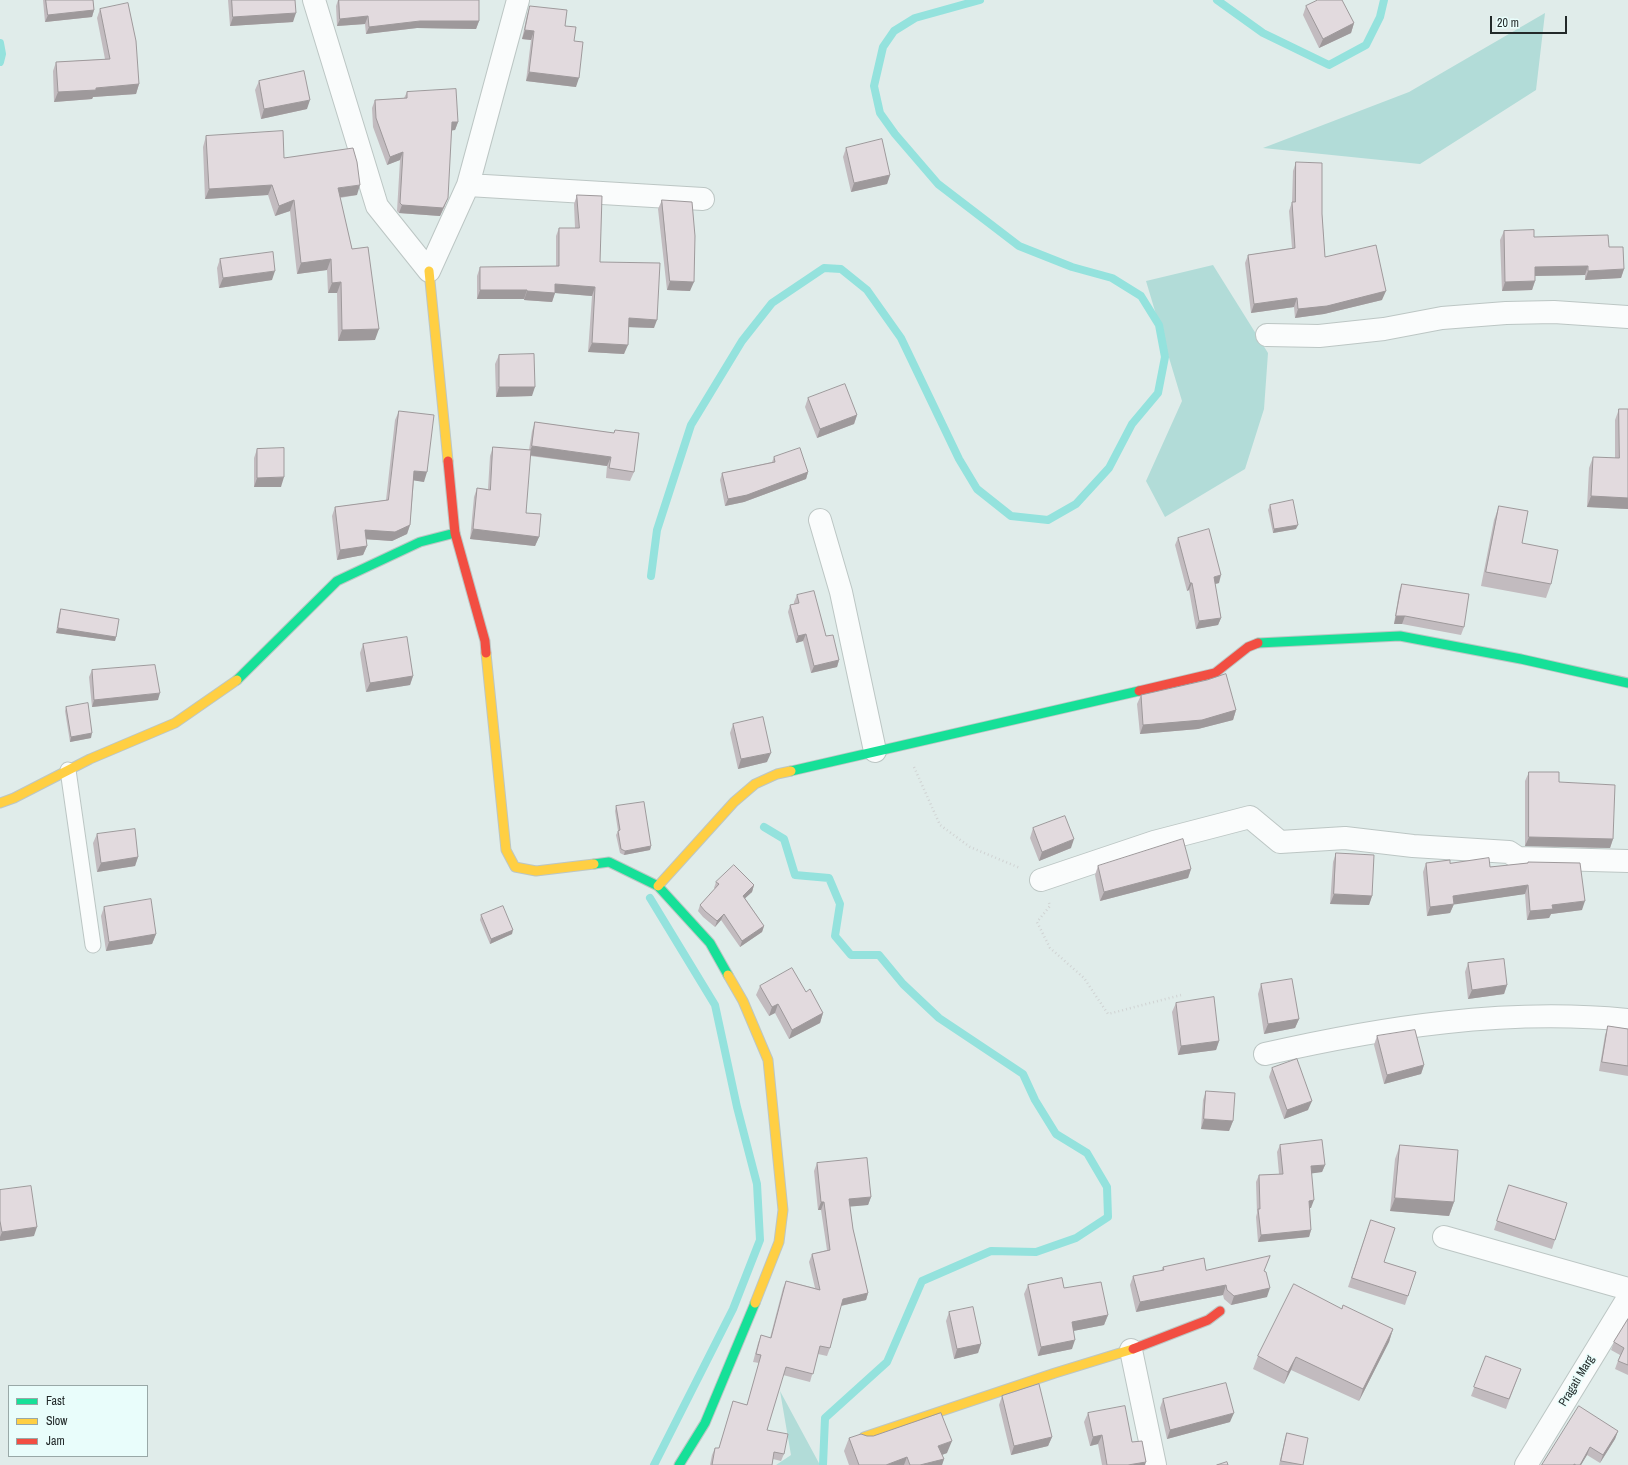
<!DOCTYPE html>
<html>
<head>
<meta charset="utf-8">
<style>
	body { margin:0 }
	#map { position:relative; width:1628px; height:1465px; overflow:hidden; background:#e0ecea; font-family:"Archivo Narrow",sans-serif }
	canvas { display:block }
	.legend { position:absolute; left:8px; top:1385px; width:140px; height:72px; box-sizing:border-box; background:#e9fdfb; border:1px solid #99a8a7; margin:0; padding:5px 7px; list-style:none; font-size:12px; color:#222929 }
	.legend li { display:flex; align-items:center; gap:8px; height:20px }
	.legend b { width:20px; border:1px solid #99a8a7 }
	.scale { position:absolute; left:1490px; top:16px; width:77px; height:18px; box-sizing:border-box; border:2px solid #222929; border-top:0; padding-left:5px; font-size:12px; line-height:14px; white-space:nowrap; color:#222929; -webkit-text-stroke:3px #e9fdfb; paint-order:stroke }
</style>
</head>
<body>
<div id="map">
<canvas width="1628" height="1465"></canvas>
<ul class="legend">
<li><b style="height:5px;background:#16e098"></b>Fast</li>
<li><b style="height:5px;background:#ffcf43"></b>Slow</li>
<li><b style="height:5px;background:#f24e42"></b>Jam</li>
</ul>
<div class="scale">20 m</div>
</div>
<script>
const context = document.querySelector('canvas').getContext('2d');
context.lineJoin = 'round';
function fill(path, color) { context.fillStyle = color; context.fill(path, 'evenodd'); }
function trace(path, color, width, dash) { context.strokeStyle = color; context.lineWidth = width; context.lineCap = dash ? 'butt' : 'round'; context.setLineDash(dash || []); context.stroke(path); }
function write(font, color, halo, rows, align = 'center') {
  context.font = font + ' "Archivo Narrow",sans-serif'; context.lineWidth = 3; context.setLineDash([]); context.textBaseline = 'middle'; context.strokeStyle = halo; context.fillStyle = color; for (const [text, x, y, turn = 0] of rows) {
    context.save(); context.translate(x, y); context.rotate((+turn || 0) * Math.PI / 180); context.textAlign = isNaN(turn) ? turn : align; if (halo) context.strokeText(text, 0, 0); context.fillText(text, 0, 0); context.restore();
  }
}
fill(new Path2D(`
	M1545,13L1536,90L1420,164L1263,148L1409,92Z
	M1213,265L1268,353L1264,409L1245,469L1165,517L1146,481L1182,401L1146,281Z
	M780,1391L820,1465H776L791,1455Z`), '#b2dcd8');
trace(new Path2D(`
	M1217,0L1263,33L1329,65L1366,45L1380,17L1384,0
	M0,43L2,54L0,62
	M651,576L657,530L691,425L742,341L772,303L824,268L841,269L867,290L901,338L959,459L977,489L1011,516L1048,520L1076,504L1109,468L1132,424L1158,393L1165,357L1159,325L1141,296L1112,278L1072,267L1019,246L938,184L895,134L880,113L874,86L883,47L894,31L915,18L980,0
	M764,827L784,839L795,875L829,878L840,904L835,936L851,955H879L903,984L939,1018L1023,1074L1035,1100L1056,1134L1087,1153L1107,1187L1108,1217L1076,1238L1036,1252L991,1251L922,1281L887,1362L825,1418L823,1465
	M650,898L715,1005L737,1107L757,1184L760,1240L733,1309L654,1465`), '#94e2dd', 8);
const lane = new Path2D(`
	M68,770L93,945`);
const street = new Path2D(`
	M314,0L377,206L429,271L468,185L518,0
	M468,185L703,199
	M1267,335L1319,336L1384,329L1442,318L1506,313L1554,312L1628,317
	M820,520L841,592L875,751
	M1041,880L1154,842L1250,817L1280,842L1345,838L1413,846L1509,852L1518,858L1628,861
	M1265,1054C1384,1027 1505,1008 1628,1020
	M1444,1237L1628,1289
	M1131,1350L1155,1465
	M1526,1465L1628,1298`);
const fast = new Path2D(`
	M1258,643L1400,636L1521,659L1628,683
	M237,680L337,581L420,542L455,533
	M791,771L1139,691
	M594,864L609,862L658,886L710,943L728,975
	M679,1465L705,1423L755,1303`);
const slow = new Path2D(`
	M429,271L448,461
	M486,653L506,850L515,867L536,871L594,864
	M0,803L14,798L90,759L175,723L237,680
	M658,886L734,802L755,784L777,774L791,771
	M728,975L743,1001L768,1060L783,1210L779,1242L755,1303
	M864,1437L1055,1373L1133,1349`);
const jam = new Path2D(`
	M448,461L455,533L485,641L486,653
	M1139,691L1215,673L1248,647L1258,643
	M1133,1349L1208,1320L1220,1311`);
trace(lane, '#bcc6c4', 17);
trace(street, '#bcc6c4', 24);
trace(fast, '#bcc6c4', 11);
trace(slow, '#bcc6c4', 11);
trace(jam, '#bcc6c4', 11);
trace(new Path2D(`
	M914,767L940,825L970,847L1020,868
	M1049,903L1050,906L1037,922L1050,948L1084,978L1108,1014L1181,995`), '#d0d3d3', 2.5, [1, 3]);
trace(lane, '#fafcfc', 15);
trace(street, '#fafcfc', 22);
trace(fast, '#16e098', 9);
trace(slow, '#ffcf43', 9);
trace(jam, '#f24e42', 9);
fill(new Path2D(`
	M43,0H93L94,10L92,17L45,22Z
	M228,0H295L293,22L230,26Z
	M338,0H479V21L476,29L417,28L366,34L365,24L337,26L336,6Z
	M530,6L565,26L574,41L576,87L526,81L531,40L522,39L527,15Z
	M1306,6L1354,23L1351,33L1319,48L1303,15Z
	M100,9L139,84L136,94L93,97L92,99L54,102L53,71L56,62L105,59L97,18Z
	M259,81L307,109L261,119L255,90Z
	M407,92L458,122L455,130H451L445,206L440,216L399,213L397,211L400,160L387,165L373,127L372,108L375,100L404,98Z
	M206,136L284,158L357,195L340,198L352,249L375,340L338,341L337,293H328L327,270L297,274L290,211L275,216L268,195L205,199L203,147Z
	M846,148L890,175L887,184L851,192L843,157Z
	M1296,162L1322,214L1325,257L1382,300L1324,314L1295,318L1294,307L1251,313L1245,263L1248,255L1292,248L1289,211L1292,202L1293,171Z
	M577,195L600,262L654,328L629,327L624,354L588,352L592,296L555,293L552,302L524,300V299H477V276L480,267L556,266V236L559,228H575L574,204Z
	M662,200L690,291L667,290L658,209Z
	M1504,231L1534,237L1609,247L1624,269L1621,278L1585,280V275L1535,276V281L1532,290L1502,291L1500,240Z
	M220,259L272,280L219,288L217,268Z
	M499,355L532,396L496,397L495,364Z
	M808,398L857,415L854,424L817,438L805,407Z
	M1619,409L1628,509L1587,507L1589,468L1593,457L1615,458V420Z
	M399,411L424,482L414,480L410,525L407,534L392,541L366,539L367,546L363,555L337,560L332,516L335,507L386,500L395,420Z
	M535,422L614,433L615,430L634,472L630,481L606,478L607,466L530,456L526,513L539,537L535,546L470,539L474,497L477,488L488,489L490,456L493,447L529,450L532,431Z
	M257,449L281,487H254V458Z
	M774,457L808,472L806,479L744,502L725,506L720,480L722,473L772,462Z
	M1270,505L1296,529L1273,533L1268,510Z
	M1499,506L1522,543L1551,584L1546,598L1481,586L1494,520Z
	M1178,538L1219,583L1215,584L1221,618L1218,625L1196,629L1189,590L1187,591L1175,545Z
	M1402,584L1464,627L1461,635L1402,624H1394L1399,592Z
	M797,595L826,636L839,660L837,667L811,673L803,641L796,643L788,612L790,605L794,604V602Z
	M61,609L116,637L115,641L56,633L59,614Z
	M363,644L413,676L410,685L366,692L360,653Z
	M92,670L158,700L92,707L89,677Z
	M1141,695L1236,710L1233,720L1198,729L1140,734L1137,704Z
	M66,707L91,738L70,742L65,711Z
	M733,724L767,762L738,769L730,733Z
	M1529,772L1613,839L1610,848L1525,846V781Z
	M616,806L651,846L650,850L624,855L620,853L616,835L618,831L615,811Z
	M1033,828L1071,848L1039,861L1030,838Z
	M97,834L138,857L135,866L97,872L93,843Z
	M1336,853L1372,896L1369,905L1330,904L1333,862Z
	M1528,862L1582,910L1551,914L1549,918L1527,920L1525,894L1454,904L1450,913L1427,916L1423,872L1426,863H1450L1490,867L1528,863Z
	M1098,866L1191,869L1188,878L1100,901L1095,875Z
	M716,882L754,885L752,892L745,898L764,926L762,932L740,947L721,920L715,927L703,917L698,911L700,905L715,889L714,888Z
	M104,907L156,934L152,944L106,951L101,916Z
	M481,915L512,934L490,944L480,920Z
	M1468,963L1507,985L1504,994L1468,999L1465,972Z
	M1261,984L1299,1019L1295,1028L1264,1034L1258,994Z
	M760,986L806,992L823,1013L820,1023L789,1039L775,1013L769,1016L756,995Z
	M1176,1003L1219,1041L1216,1050L1178,1055L1172,1012Z
	M1608,1026L1628,1029V1076L1599,1071L1605,1035Z
	M1377,1036L1424,1065L1421,1074L1384,1084L1374,1045Z
	M1272,1068L1308,1110L1284,1119L1269,1077Z
	M1206,1091L1233,1121L1229,1131L1201,1129L1203,1100Z
	M1280,1145L1325,1165L1322,1172L1311,1173V1208H1309L1311,1230L1309,1237L1258,1242L1256,1217L1257,1213L1256,1182L1259,1175L1279,1174L1277,1152Z
	M1400,1145L1454,1202L1449,1216L1390,1211L1395,1159Z
	M817,1163L871,1197L868,1205L850,1206L853,1229L868,1293L866,1300L841,1306L830,1348L827,1356L818,1354L810,1382L783,1375L767,1430L784,1454L781,1461L773,1459L772,1465H710L712,1455L715,1448H719L733,1401L747,1405L759,1363L753,1362L758,1343L761,1335L770,1338L783,1288L786,1281L815,1288L809,1262L812,1254L827,1250L821,1210H818L814,1171Z
	M1509,1185L1555,1240L1552,1249L1494,1230Z
	M0,1190L34,1236L0,1241Z
	M1371,1220L1384,1262L1416,1272L1405,1305L1348,1287Z
	M1163,1267L1206,1270L1264,1271L1267,1297L1231,1305L1224,1299L1223,1295L1136,1312L1130,1285L1133,1276L1161,1271Z
	M1028,1285L1064,1288L1108,1315L1104,1325L1073,1331L1072,1349L1038,1356L1024,1294Z
	M1342,1308L1393,1329L1389,1342L1359,1401L1291,1370L1284,1384L1253,1369L1258,1356Z
	M949,1312L981,1344L978,1353L954,1359L946,1321Z
	M1628,1319V1375L1615,1369L1620,1355L1611,1350L1614,1342Z
	M1486,1356L1521,1369L1506,1409L1471,1396Z
	M1002,1396L1052,1437L1048,1446L1011,1455L999,1405Z
	M1163,1399L1230,1422L1167,1439L1160,1408Z
	M1088,1413L1132,1442L1145,1465H1102L1098,1444L1090,1446L1084,1422Z
	M1618,1431L1615,1439L1600,1463L1587,1455L1581,1465H1542Z
	M1287,1433L1303,1465H1279L1285,1438Z
	M849,1438L947,1453L942,1455L944,1459L942,1465H849L844,1451Z`), '#c2bbbf');
fill(new Path2D(`
	M94,10L92,17L45,22L48,15Z
	M296,13L293,22L230,26L233,17Z
	M368,16L365,24L337,26L340,19Z
	M420,21H479L476,29L417,28L366,34L369,27Z
	M1354,23L1351,33L1319,48L1323,39Z
	M525,30L534,31L531,40L522,39Z
	M529,72L579,78L576,87L526,81Z
	M139,84L136,94L93,97L92,99L54,102L58,92Z
	M310,100L307,109L261,119L264,109Z
	M452,122H458L455,130L449,131Z
	M403,152L400,160L387,165L390,157Z
	M890,175L887,184L851,192L854,183Z
	M272,185L268,195L205,199L209,189Z
	M360,185L357,195L334,198L338,188Z
	M448,198L440,216L399,213L402,205Z
	M294,200L290,211L275,216L279,206Z
	M331,259L327,270L297,274L301,263Z
	M1588,266L1585,275L1532,276L1535,267Z
	M1624,269L1621,278L1585,280L1588,271Z
	M275,271L272,280L219,288L223,278Z
	M670,281L694,282L690,291L667,290Z
	M1535,281L1532,290L1502,291L1505,282Z
	M341,282L337,293H328L332,283Z
	M555,284L595,287L592,296L555,293L552,302L524,300L527,291Z
	M480,290H527L524,299H477Z
	M1386,291L1382,300L1324,314L1295,318L1298,309Z
	M1297,298L1294,307L1251,313L1254,304Z
	M629,318L657,320L654,328L626,327Z
	M379,329L375,340L338,341L342,330Z
	M592,343L628,345L624,354L588,352Z
	M499,387H535L532,396L496,397Z
	M857,415L854,424L817,438L820,429Z
	M532,446L611,457L607,466L528,455Z
	M414,471L427,472L424,482L411,480Z
	M808,472L806,479L744,502L725,506L728,499Z
	M284,477L281,487H254L257,478Z
	M1591,496L1628,498V509L1587,507Z
	M410,525L407,534L392,541L362,539L365,530Z
	M1298,525L1296,529L1273,533L1274,529Z
	M473,529L539,537L535,546L470,539Z
	M367,546L363,555L337,560L340,550Z
	M1221,575L1219,583L1211,585L1214,577Z
	M1190,583H1192L1189,590L1187,591Z
	M1396,616H1405L1402,624H1394Z
	M1221,618L1218,625L1196,629L1199,621Z
	M58,628L116,637L115,641L56,633Z
	M806,634L803,641L796,643L798,636Z
	M839,660L837,667L811,673L814,666Z
	M413,676L410,685L366,692L370,683Z
	M160,693L158,700L92,707L94,700Z
	M1236,710L1233,720L1198,729L1140,734L1143,725Z
	M92,733L91,738L70,742L71,737Z
	M771,753L767,762L738,769L741,759Z
	M1529,837L1613,839L1610,848L1525,846Z
	M1074,839L1071,848L1039,861L1042,852Z
	M651,846L650,850L624,855L625,851Z
	M138,857L135,866L97,872L101,863Z
	M1191,869L1188,878L1100,901L1104,892Z
	M754,885L752,892L741,902L743,896Z
	M1528,885L1525,894L1451,905L1454,904L1450,913L1427,916L1430,907L1453,896Z
	M1334,894L1372,896L1369,905L1330,904Z
	M1585,901L1582,910L1551,914L1549,918L1527,920L1530,911L1552,905Z
	M724,914L721,920L715,927L717,921Z
	M764,926L762,932L740,947L742,941Z
	M513,930L512,934L490,944L491,939Z
	M156,934L152,944L106,951L109,942Z
	M1507,985L1504,994L1468,999L1472,990Z
	M778,1004L775,1013L769,1016L772,1007Z
	M823,1013L820,1023L789,1039L792,1030Z
	M1299,1019L1295,1028L1264,1034L1268,1024Z
	M1219,1041L1216,1050L1178,1055L1181,1046Z
	M1424,1065L1421,1074L1384,1084L1387,1075Z
	M1312,1101L1308,1110L1284,1119L1287,1110Z
	M1204,1119L1233,1121L1229,1131L1201,1129Z
	M1325,1165L1322,1172L1308,1174L1311,1166Z
	M871,1197L868,1205L846,1207L849,1199Z
	M1395,1198L1454,1202L1449,1216L1390,1211Z
	M1314,1200L1311,1208H1306L1309,1201Z
	M821,1202H824L821,1210H818Z
	M37,1227L34,1236L0,1241V1237L2,1232Z
	M1311,1230L1309,1237L1258,1242L1261,1235Z
	M1226,1285L1223,1295L1136,1312L1140,1302Z
	M1270,1288L1267,1297L1231,1305L1234,1296Z
	M868,1293L866,1300L840,1306L843,1299Z
	M1108,1315L1104,1325L1068,1332L1072,1322Z
	M1393,1329L1389,1342L1359,1401L1363,1389Z
	M1075,1340L1072,1349L1038,1356L1041,1347Z
	M981,1344L978,1353L954,1359L957,1349Z
	M1296,1357L1291,1370L1284,1384L1288,1372Z
	M1234,1413L1230,1422L1167,1439L1170,1430Z
	M1618,1431L1615,1439L1600,1463L1603,1455Z
	M1102,1435L1098,1444L1090,1446L1093,1437Z
	M1052,1437L1048,1446L1011,1455L1014,1446Z
	M952,1441L947,1453L933,1458L938,1446Z
	M1590,1447L1587,1455L1581,1465H1580Z
	M907,1457L904,1465H886Z
	M944,1459L942,1465H920Z
	M1146,1462L1145,1465H1128Z`), '#9e999b');
const building = new Path2D(`
	M46,0H93L94,10L48,15Z
	M232,0H295L296,13L233,17Z
	M339,0H479V21H420L369,27L368,16L340,19Z
	M1318,0H1342L1354,23L1323,39L1306,6Z
	M128,3L136,41L139,84L96,88V90L58,92L56,62L110,59L100,9Z
	M530,6L567,10L565,26L576,27L574,41L583,42L579,78L529,72L534,31L525,30Z
	M304,71L310,100L264,109L259,81Z
	M456,89L458,122H452L448,198L443,208L402,205L400,203L403,152L390,157L376,118L375,100L407,98V92Z
	M283,131L284,158L353,148L357,162L360,185L338,188L352,249L368,247L379,329L342,330L341,282L332,283L331,259L301,263L294,200L279,206L272,185L209,189L206,136Z
	M882,139L890,175L854,183L846,148Z
	M1296,162L1322,163V214L1325,257L1376,245L1386,291L1327,306L1298,309L1297,298L1254,304L1248,255L1295,248L1292,202H1295Z
	M577,195L602,196L600,262L660,263L657,320L629,318L628,345L592,343L595,287L555,284V293L527,291V290H480V267L559,266V228H579Z
	M662,200L692,202L695,236L694,282L670,281Z
	M1534,230V237L1608,235L1609,247H1623L1624,269L1588,271V266L1535,267V281L1505,282L1504,231Z
	M273,252L275,271L223,278L220,259Z
	M534,354L535,387H499V355Z
	M845,384L857,415L820,429L808,398Z
	M1619,409H1628V498L1591,496L1593,457L1619,458Z
	M399,411L434,415L427,472L414,471L410,525L395,532L365,530L367,546L340,550L335,507L388,500Z
	M535,422L614,433L615,430L639,433L634,472L609,468L611,457L532,446Z
	M493,447L531,450L526,513L541,514L539,537L473,529L477,488L490,490Z
	M284,448V477L257,478V449Z
	M800,448L808,472L747,495L728,499L722,473L775,462L774,457Z
	M1293,500L1298,525L1274,529L1270,505Z
	M1499,506L1528,511L1522,543L1558,550L1551,584L1486,572Z
	M1209,529L1221,575L1214,577L1221,618L1199,621L1192,583H1190L1178,538Z
	M1402,584L1469,594L1464,627L1405,616H1396Z
	M814,591L826,636L833,635L839,660L814,666L806,634L798,636L790,605L799,603L797,595Z
	M61,609L119,619L116,637L58,628Z
	M407,637L413,676L370,683L363,644Z
	M155,665L160,693L94,700L92,670Z
	M1226,674L1236,710L1202,720L1143,725L1141,695L1207,680Z
	M88,703L92,733L71,737L66,707Z
	M763,717L771,753L741,759L733,724Z
	M1529,772H1559V782L1615,785L1613,839L1529,837Z
	M644,802L651,846L625,851L621,849L618,831L620,830L616,806Z
	M1065,816L1074,839L1042,852L1033,828Z
	M135,829L138,857L101,863L97,834Z
	M1183,839L1191,869L1104,892L1098,866Z
	M1336,853L1374,855L1372,896L1334,894Z
	M1489,858L1490,867L1528,863V862L1580,863L1585,901L1552,905L1553,909L1530,911L1528,885L1453,896L1454,904L1430,907L1426,863L1450,860V863Z
	M734,865L754,885L743,896L764,926L742,941L724,914L717,921L705,911L700,905L719,884L716,882Z
	M151,899L156,934L109,942L104,907Z
	M503,906L513,930L491,939L481,915Z
	M1504,959L1507,985L1472,990L1468,963Z
	M792,968L806,992L810,989L823,1013L792,1030L778,1004L772,1007L760,986Z
	M1292,979L1299,1019L1268,1024L1261,984Z
	M1214,997L1219,1041L1181,1046L1176,1003Z
	M1608,1026L1628,1029V1066L1602,1062Z
	M1415,1030L1424,1065L1387,1075L1377,1036Z
	M1297,1059L1312,1101L1287,1110L1272,1068Z
	M1206,1091L1235,1093L1233,1121L1204,1119Z
	M1322,1140L1325,1165L1311,1166L1314,1200L1309,1201L1311,1230L1261,1235L1258,1209H1260L1259,1175L1283,1174L1280,1145Z
	M1400,1145L1458,1150L1454,1202L1395,1198Z
	M867,1158L871,1197L849,1199L853,1229L868,1293L843,1299L830,1348L820,1346L813,1374L786,1367L767,1430L788,1434L784,1454L774,1452L772,1465H712L715,1448H719L733,1401L747,1405L761,1355L756,1354L761,1335L771,1338L786,1281L820,1290L812,1254L830,1250L824,1202H821L817,1163Z
	M1509,1185L1567,1203L1555,1240L1497,1221Z
	M31,1186L37,1227L2,1232L0,1221V1190Z
	M1371,1220L1395,1228L1384,1262L1416,1272L1408,1296L1352,1278Z
	M1270,1256L1264,1271L1266,1272L1270,1288L1234,1296L1227,1290L1226,1285L1140,1302L1133,1276L1164,1270L1163,1267L1204,1258L1206,1270Z
	M1062,1278L1064,1288L1101,1282L1108,1315L1072,1322L1075,1340L1041,1347L1028,1285Z
	M1294,1284L1342,1309L1343,1305L1393,1329L1363,1389L1296,1357L1288,1372L1258,1356Z
	M973,1307L981,1344L957,1349L949,1312Z
	M1628,1319V1365L1618,1361L1624,1348L1614,1342Z
	M1486,1356L1521,1369L1509,1399L1474,1387Z
	M1226,1383L1234,1413L1170,1430L1163,1399Z
	M1039,1384L1052,1437L1014,1446L1002,1396Z
	M1125,1406L1132,1442L1142,1441L1146,1462L1128,1465H1107L1102,1435L1093,1437L1088,1413Z
	M1579,1406L1618,1431L1603,1455L1590,1447L1580,1465H1576L1574,1464V1465H1542Z
	M941,1413L952,1441L938,1446L944,1459L920,1465H910L907,1457L886,1465H859L849,1438L861,1434L867,1436H873Z
	M1287,1433L1308,1438L1303,1465L1281,1461Z
	M1227,1462L1228,1465H1217Z`);
fill(building, '#e2dade');
trace(building, '#9e999b', 1);
write('12px', '#222929', '#e9fdfb', [
	["Pragati Marg",1577,1381,-59]
]);
</script>
</body>
</html>
